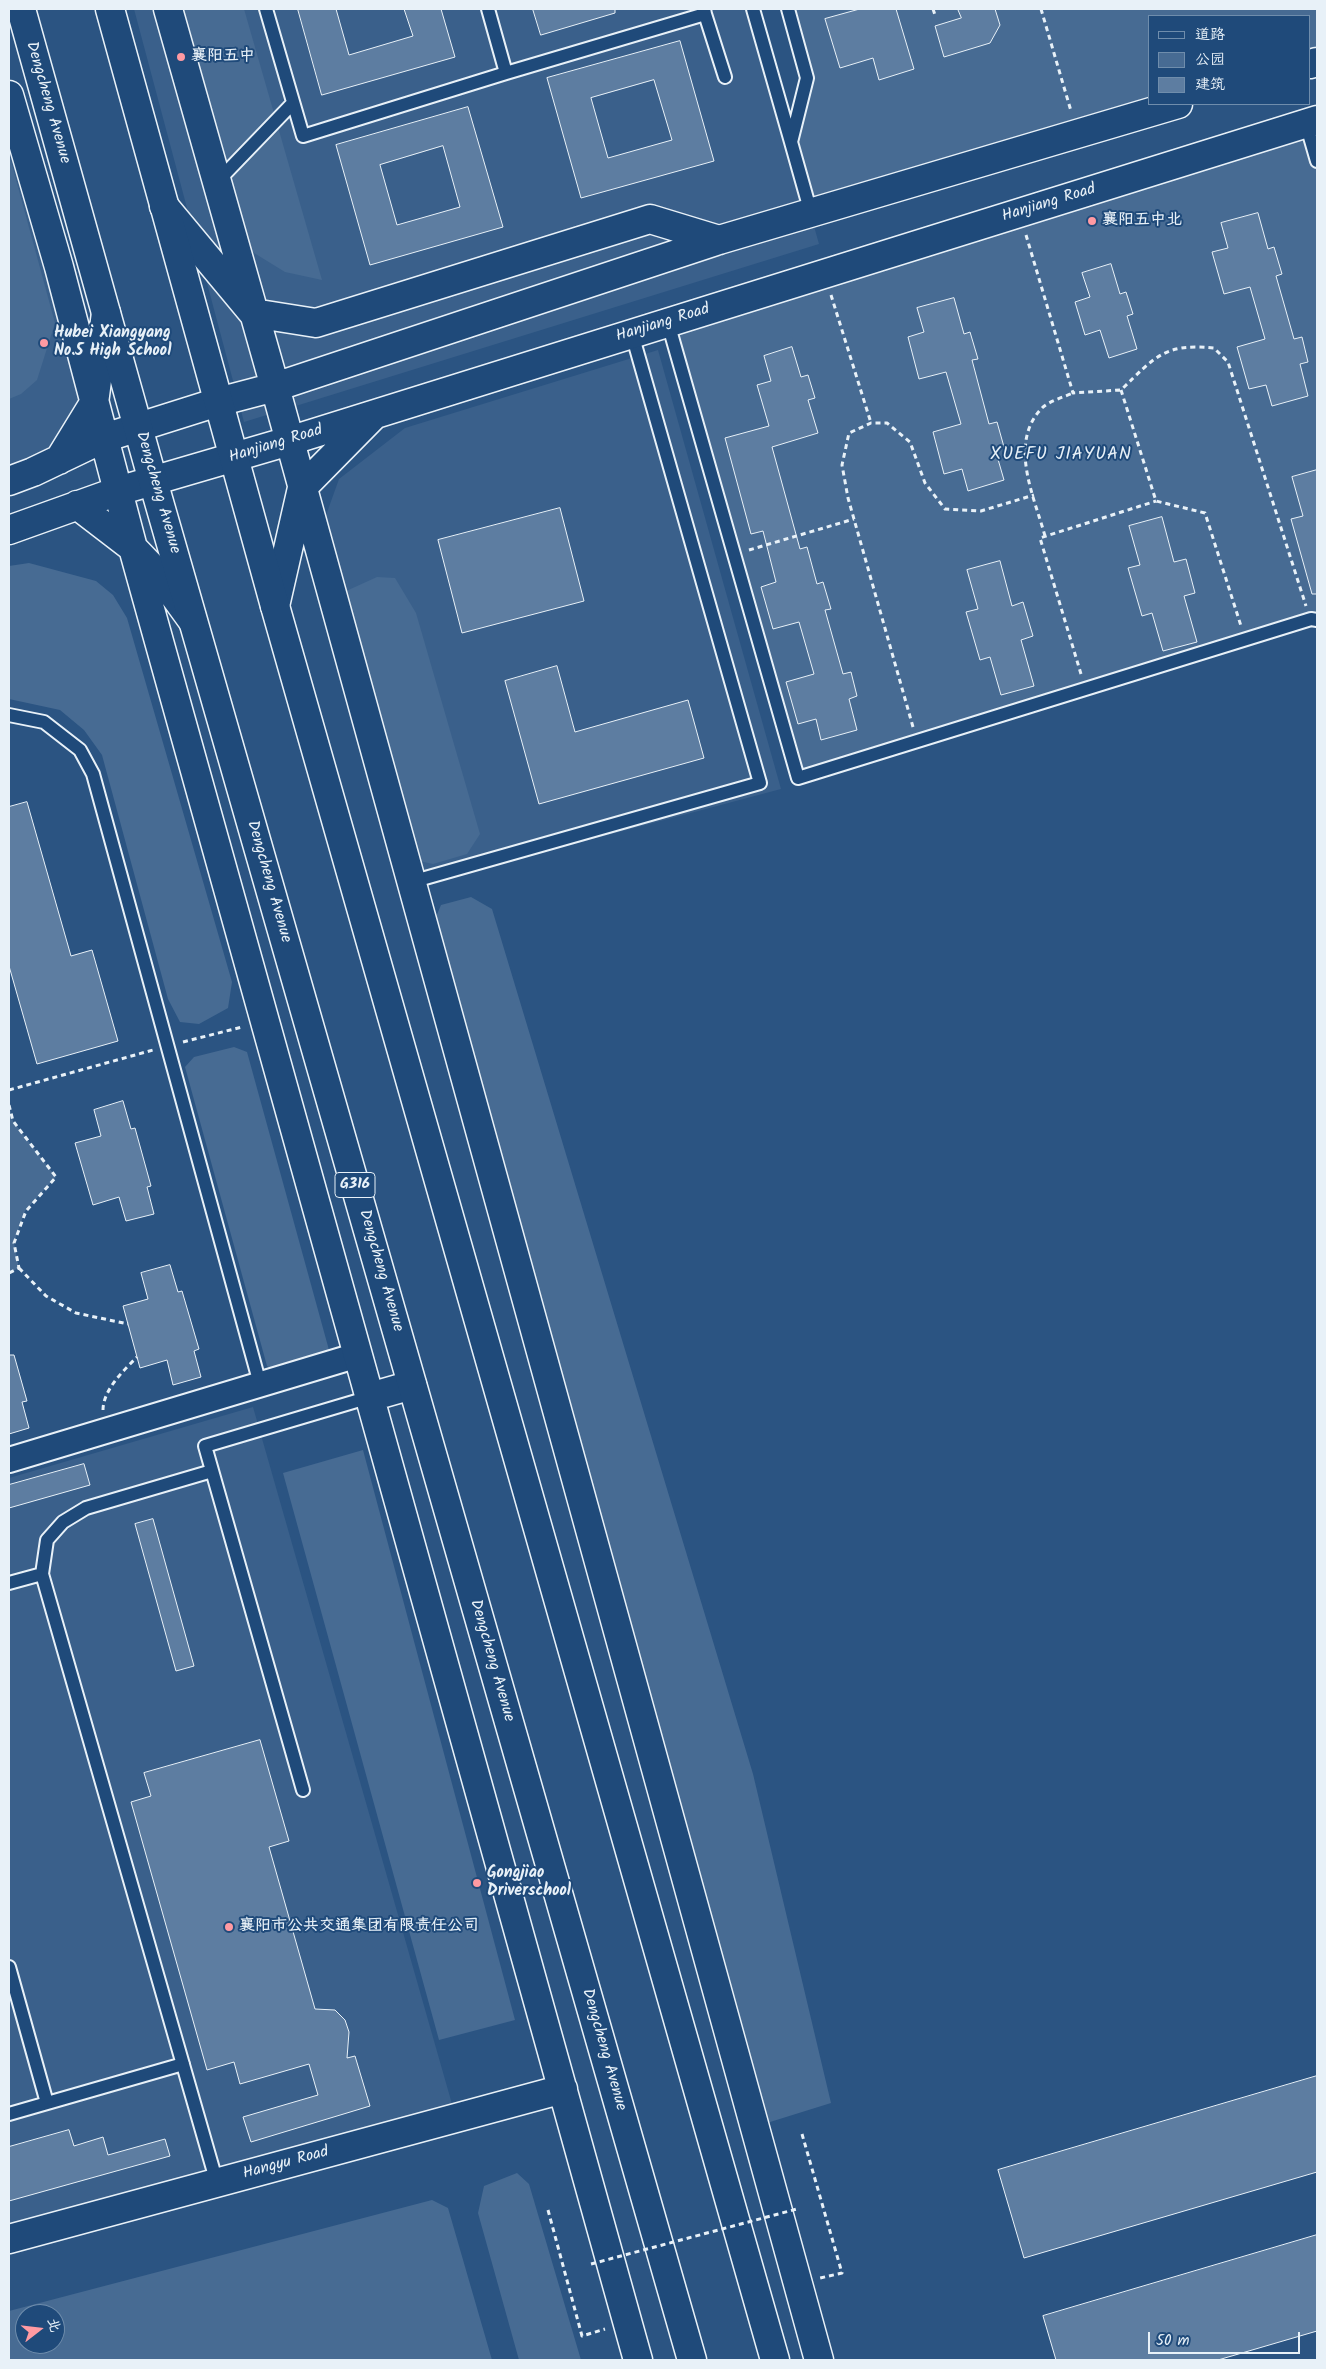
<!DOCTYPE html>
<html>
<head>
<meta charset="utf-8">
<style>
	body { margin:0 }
	#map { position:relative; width:1326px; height:2369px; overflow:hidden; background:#2b5482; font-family:Kalam,"LXGW WenKai TC",sans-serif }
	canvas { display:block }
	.frame { position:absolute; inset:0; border:10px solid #e8f1f8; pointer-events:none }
	.legend { position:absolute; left:1148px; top:15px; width:162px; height:90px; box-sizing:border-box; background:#1f4a7a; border:1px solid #6f8dac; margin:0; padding:6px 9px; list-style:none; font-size:15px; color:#e8f1f8 }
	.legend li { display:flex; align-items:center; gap:10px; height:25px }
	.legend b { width:25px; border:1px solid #6f8dac }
	.north { position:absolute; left:15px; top:2304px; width:50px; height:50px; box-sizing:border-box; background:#1f4a7a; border:1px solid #6f8dac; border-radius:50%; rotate:74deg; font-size:14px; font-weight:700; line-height:20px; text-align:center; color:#e8f1f8 }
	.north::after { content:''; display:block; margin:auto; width:18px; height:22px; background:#ff9aa2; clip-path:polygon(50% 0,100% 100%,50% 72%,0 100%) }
	.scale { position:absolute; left:1148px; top:2332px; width:152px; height:22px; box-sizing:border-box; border:2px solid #e8f1f8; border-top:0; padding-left:6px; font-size:15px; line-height:18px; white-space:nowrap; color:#e8f1f8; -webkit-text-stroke:4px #1f4a7a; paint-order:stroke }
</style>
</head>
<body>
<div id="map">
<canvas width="1326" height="2369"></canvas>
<div class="frame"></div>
<ul class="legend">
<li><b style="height:6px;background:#1f4a7a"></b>道路</li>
<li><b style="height:14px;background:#476b93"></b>公园</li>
<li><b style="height:14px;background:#5d7da1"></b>建筑</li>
</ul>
<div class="north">北</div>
<div class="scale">50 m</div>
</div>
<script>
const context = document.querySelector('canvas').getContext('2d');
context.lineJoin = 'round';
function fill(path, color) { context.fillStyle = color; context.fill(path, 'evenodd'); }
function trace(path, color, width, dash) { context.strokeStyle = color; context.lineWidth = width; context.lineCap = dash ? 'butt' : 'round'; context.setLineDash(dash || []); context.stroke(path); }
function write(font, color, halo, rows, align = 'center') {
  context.font = font + ' Kalam,"LXGW WenKai TC",sans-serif'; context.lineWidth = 4; context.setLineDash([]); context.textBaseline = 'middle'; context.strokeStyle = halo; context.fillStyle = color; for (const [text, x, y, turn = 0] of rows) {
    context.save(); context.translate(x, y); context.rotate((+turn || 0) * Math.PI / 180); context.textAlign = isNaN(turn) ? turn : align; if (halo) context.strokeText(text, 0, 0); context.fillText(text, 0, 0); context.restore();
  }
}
fill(new Path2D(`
	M134,9H753L819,244L244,422Z
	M9,95L94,403L33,472L9,481Z
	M658,350L781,789L412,887L325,518L339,479L405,428Z
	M253,1407L456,2118L9,2239V1478Z`), '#3a608b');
fill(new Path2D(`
	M168,9H244L322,280L285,272L233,240Z
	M787,9H1317V62L1310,64V16H1150V104L811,213L791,142L807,78Z
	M1306,123L1317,161V620L798,778L668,323Z
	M9,154L55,323L37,380L21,394L9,399Z
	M29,563L96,581L113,595L127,618L232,982L228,1008L199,1024L180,1022L168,999L102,755L84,730L60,710L9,699V566Z
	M377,577L395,578L416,613L480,834L467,854L433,864L405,858L344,592Z
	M471,897L492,909L753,1774L831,2103L754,2127L427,938L441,905Z
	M234,1047L247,1052L329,1350L323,1359L276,1372L267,1366L185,1067L194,1057Z
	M9,1105L13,1121L56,1177L25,1211L14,1243L19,1268L9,1273Z
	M363,1450L515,2020L439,2040L283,1473Z
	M517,2173L529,2184L581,2360H519L478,2213L484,2186Z
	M432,2200L448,2208L492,2360H9V2311ZM25,2314H55V2344H25Z`), '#476b93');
const building = new Path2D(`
	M298,9H336L349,55L413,36L404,9H441L455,57L322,95Z
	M533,9H615V13L541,35Z
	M860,9H896L914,69L879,80L873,58L840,68L825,19Z
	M958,9H995L1000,25L990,43L944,57L935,26L961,18Z
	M680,41L714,161L581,198L547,78ZM654,80L672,140L608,158L591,98Z
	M468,107L503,227L370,265L336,145ZM443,146L460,207L397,225L380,165Z
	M1258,213L1268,249L1274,247L1282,274L1276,276L1294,339L1302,337L1308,362L1300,364L1308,396L1272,406L1266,385L1249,389L1237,347L1265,339L1250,287L1224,294L1212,252L1228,248L1221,223Z
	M1111,264L1120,294L1126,292L1133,314L1127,316L1137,349L1109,358L1100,330L1085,335L1075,302L1090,297L1082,273Z
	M954,298L964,334L970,332L978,359L972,360L989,424L997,422L1004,447L995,449L1004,480L968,491L962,469L944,474L933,432L961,424L946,372L919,379L908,337L924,332L917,308Z
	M792,347L801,377L808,375L815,398L808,400L818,433L772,447L800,549L807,547L817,584L823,582L831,609L825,610L843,674L851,672L857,696L849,699L857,730L821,740L816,719L798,724L786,682L814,674L799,622L773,629L761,587L776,582L763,531L751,534L725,438L769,426L757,385L771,381L764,356Z
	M1317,470V594H1312L1291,519L1303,516L1292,477Z
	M560,508L584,601L462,633L438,540Z
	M1162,517L1174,562L1186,559L1195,593L1184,596L1197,642L1163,651L1152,613L1142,616L1128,568L1140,565L1129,526Z
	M1000,561L1012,606L1023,602L1033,636L1021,640L1034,686L1001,695L990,657L980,660L966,612L978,609L967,570Z
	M557,666L575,732L688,700L704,758L539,804L505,681Z
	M27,802L71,956L92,950L118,1041L37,1064L9,966V807Z
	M123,1101L131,1129L135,1128L151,1186L147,1187L154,1214L126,1221L119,1197L93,1205L75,1143L101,1136L94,1110Z
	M170,1265L178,1292L182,1291L199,1349L194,1351L201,1377L173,1385L167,1360L140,1368L123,1306L148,1299L141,1273Z
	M9,1355H14L27,1401L22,1402L29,1428L9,1434Z
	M84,1464L90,1485L9,1508V1485Z
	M153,1519L194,1666L176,1671L135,1524Z
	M260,1740L289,1841L269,1847L315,2009L335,2010L345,2020L349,2032L347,2058L355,2056L370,2106L251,2142L243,2117L318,2095L309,2064L240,2084L234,2062L207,2070L131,1802L151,1796L144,1773Z
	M1317,2076V2172L1024,2258L998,2170Z
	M69,2130L74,2146L103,2137L108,2155L165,2139L170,2156L9,2201V2147Z
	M1317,2235V2331L1218,2360H1056L1043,2316Z`);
fill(building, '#5d7da1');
trace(building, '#e8f1f8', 1);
const lane = new Path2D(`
	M266,9L303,136L506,73L705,14L704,9
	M488,9L506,73
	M753,9L791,142
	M788,9L807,78L791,142L811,213
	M705,14L725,77
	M1306,123L1317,161
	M217,182L293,103
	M668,323L798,778L1311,619L1317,620
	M9,715L44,722L80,750L93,774L260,1384
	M411,882L760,783L632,334
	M42,1574L47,1540L63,1522L86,1508L212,1471
	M9,1583L42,1574L217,2183
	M303,1790L205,1446L370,1397
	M9,1967L47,2103
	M9,2114L183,2064`);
const street = new Path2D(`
	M9,1460L358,1355`);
const secondary = new Path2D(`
	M168,9L275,387L819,2360
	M1310,64L1317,62
	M9,95L59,267L133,548L638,2360
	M164,206L253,313L316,323L650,219L719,240
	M59,460L94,403L106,313
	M9,481L33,472L104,438L218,402L275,387L719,240L1178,104
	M77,505L133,548L160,576L192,620
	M9,530L118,491L289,441L1317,120
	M275,606L302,488L372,417
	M370,1397L412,1385
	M9,2239L563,2089`);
const highway = new Path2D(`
	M21,9L153,481L692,2360
	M110,9L275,606L775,2360`);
trace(lane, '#e8f1f8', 16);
trace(street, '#e8f1f8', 28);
trace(secondary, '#e8f1f8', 31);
trace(highway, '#e8f1f8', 31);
trace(new Path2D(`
	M933,9L935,15
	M1041,9L1071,111
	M1026,235L1073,393L1121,390C1155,357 1164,343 1214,348L1228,362L1306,606
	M831,295L871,423
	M1121,390L1156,501L1205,513L1241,626
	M1045,536C1034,496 1008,443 1042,408C1049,401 1064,397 1073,393
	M749,550L854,519
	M1081,674L1040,538L1156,501
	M913,727L848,498L842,465L849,433L871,423H887L910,442L925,483L945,509L981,511L1034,495
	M183,1042L242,1027
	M9,1090L153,1050
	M9,1105L13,1121L56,1177L26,1211L14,1243L19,1268L9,1273
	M19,1268L46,1296L76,1313L128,1324
	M103,1410C103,1390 124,1370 137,1357
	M802,2134L842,2273L820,2278
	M548,2210L582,2336L605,2329`), '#e8f1f8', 3, [5, 4]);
trace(lane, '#1f4a7a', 12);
trace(street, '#1f4a7a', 24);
trace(secondary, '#1f4a7a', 28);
trace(highway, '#1f4a7a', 28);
trace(new Path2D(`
	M591,2264L797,2209`), '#e8f1f8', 3, [5, 4]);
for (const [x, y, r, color] of [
	[181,57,5,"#ff9aa2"],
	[1092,221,5,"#ff9aa2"],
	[44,343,5,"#ff9aa2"],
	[477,1883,5,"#ff9aa2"],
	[229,1927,5,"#ff9aa2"]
]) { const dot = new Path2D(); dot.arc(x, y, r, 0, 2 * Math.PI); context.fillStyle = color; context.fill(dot); trace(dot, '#1f4a7a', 2); }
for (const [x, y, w] of [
	[355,1185,40]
]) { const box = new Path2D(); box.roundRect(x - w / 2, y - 12.5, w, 25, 4); context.fillStyle = '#1f4a7a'; context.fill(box); trace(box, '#e8f1f8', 1); }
write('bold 15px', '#e8f1f8', null, [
	["G316",355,1185]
]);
write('bold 16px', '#e8f1f8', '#1f4a7a', [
	["襄阳五中",191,57],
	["襄阳五中北",1102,221],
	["Hubei Xiangyang",54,334],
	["No.5 High School",54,352],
	["Gongjiao",487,1874],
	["Driverschool",487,1892],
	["襄阳市公共交通集团有限责任公司",239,1927]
], 'left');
write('16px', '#e8f1f8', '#1f4a7a', [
	["Dengcheng Avenue",47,103,74],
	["Hanjiang Road",1049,204,-17],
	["Hanjiang Road",663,324,-17],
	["Hanjiang Road",276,445,-17],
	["Dengcheng Avenue",157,493,74],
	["Dengcheng Avenue",268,882,74],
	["Dengcheng Avenue",380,1271,74],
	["Dengcheng Avenue",491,1661,74],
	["Dengcheng Avenue",603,2050,74],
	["Hangyu Road",286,2164,-15]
]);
context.letterSpacing = '1px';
write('18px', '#e8f1f8', '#1f4a7a', [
	["XUEFU JIAYUAN",1061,456]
]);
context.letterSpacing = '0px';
</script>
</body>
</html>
